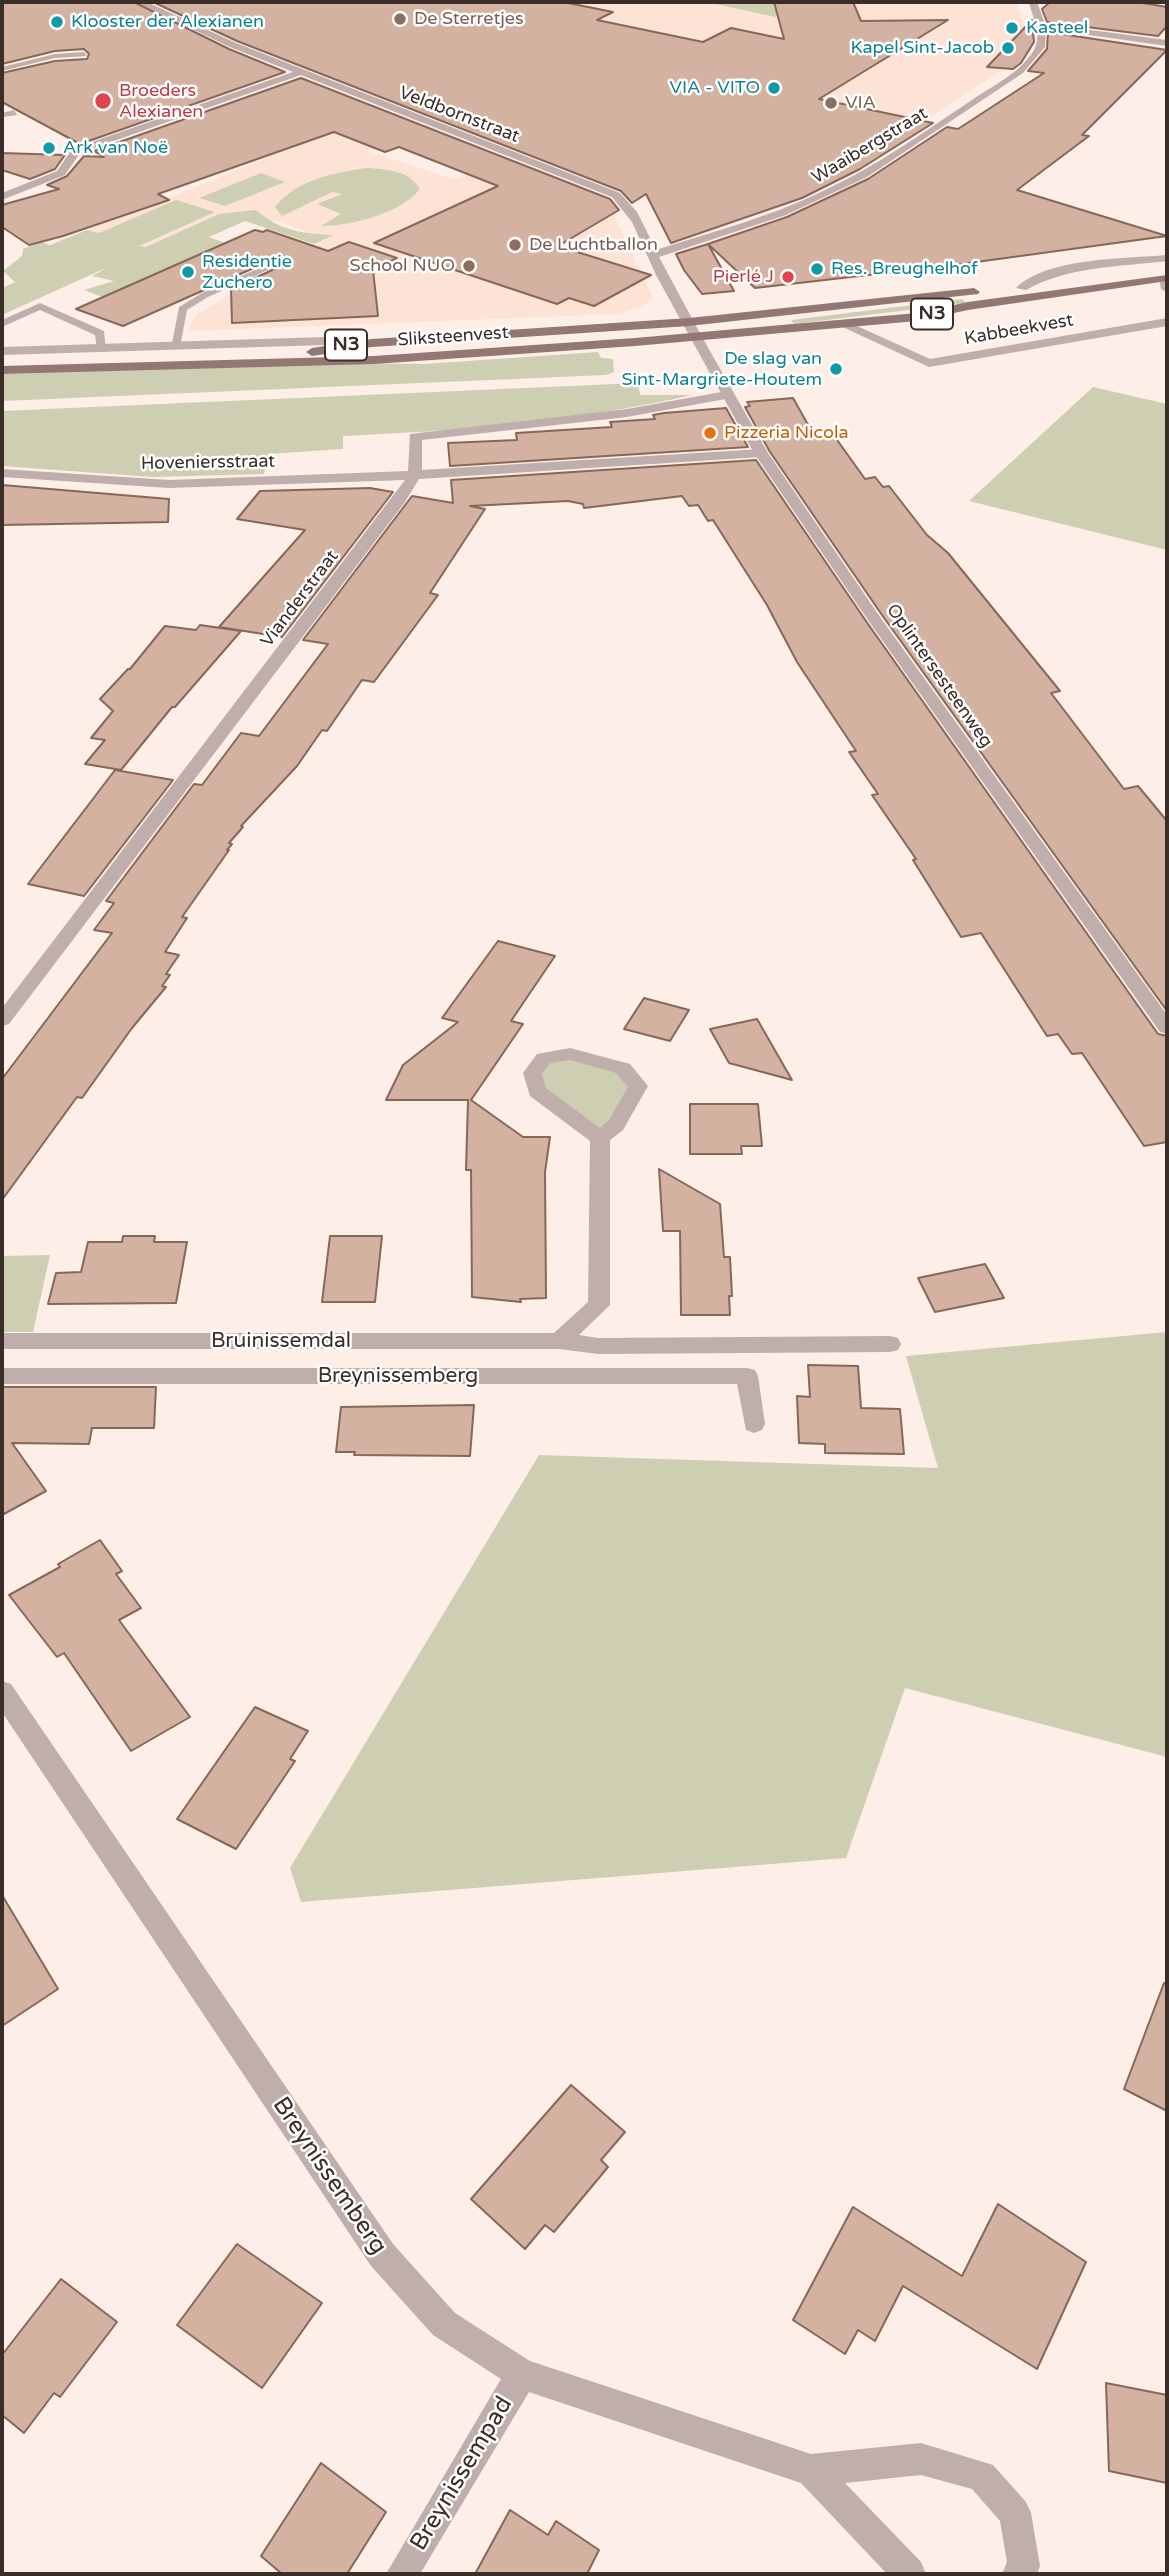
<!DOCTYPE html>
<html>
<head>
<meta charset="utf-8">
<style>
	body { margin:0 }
	#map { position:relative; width:1169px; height:2576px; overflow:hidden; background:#fdeee7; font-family:"Varela Round",sans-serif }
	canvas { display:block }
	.frame { position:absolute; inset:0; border:4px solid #3b2d27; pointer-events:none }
</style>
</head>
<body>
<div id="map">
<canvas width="1169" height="2576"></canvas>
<div class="frame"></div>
</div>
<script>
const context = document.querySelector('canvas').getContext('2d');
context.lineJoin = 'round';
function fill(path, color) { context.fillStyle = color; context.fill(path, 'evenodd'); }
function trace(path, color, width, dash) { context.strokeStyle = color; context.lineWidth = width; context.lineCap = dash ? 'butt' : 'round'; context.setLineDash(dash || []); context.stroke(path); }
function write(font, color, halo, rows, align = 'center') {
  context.font = font + ' "Varela Round",sans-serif'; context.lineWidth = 5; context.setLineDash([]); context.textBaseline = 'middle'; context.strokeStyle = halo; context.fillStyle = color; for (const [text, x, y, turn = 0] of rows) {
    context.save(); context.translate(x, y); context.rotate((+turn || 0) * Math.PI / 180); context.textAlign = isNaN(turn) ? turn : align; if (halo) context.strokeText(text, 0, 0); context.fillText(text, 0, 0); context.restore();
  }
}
fill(new Path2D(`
	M380,2H1016L1028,36L1021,53L1004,69L900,136L324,15Z
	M292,80L304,82L420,127L367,151L453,179L512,163L609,205L653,298L641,307L618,314L188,331L196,315L319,244L301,238L308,232L274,220L260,224L226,213L134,252L83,232L270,157L165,126Z`), '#fde2d6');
fill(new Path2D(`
	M706,2H774L778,12L776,17Z
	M368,168C389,170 409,170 420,189C401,213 351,226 321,226L341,214L317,204L342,194L332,192L282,216L275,207C296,180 335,172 368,168Z
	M261,173L285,182L225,206L199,198Z
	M176,200L215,212L139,246L146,247L219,214L256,210C280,231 304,234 334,235L314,244L245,221L209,237L225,243L102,297L84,290L114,281L92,276L108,267L2,315V288L15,282L3,271L22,256L23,249L41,242L50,245L87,230L99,233Z
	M962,299L966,303L794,324L791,320Z
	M598,352L601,358L613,359L614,372L606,375L2,401V374L336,363L424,364Z
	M638,383L640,395H692C578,421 460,431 343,436V449L268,454L264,474L152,477L2,466V411Z
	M1093,387L1167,404V550L969,501Z
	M570,1054L623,1068L638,1086L600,1138L537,1091L544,1058Z
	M50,1255L33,1332H2V1256Z
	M1167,1332V1757L905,1688L846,1858L301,1902L290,1868L539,1455L938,1468L906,1356Z`), '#cecfb2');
const building = new Path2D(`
	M2,2H134L229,49L285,72L80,144L2,102V73L55,61L87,59L89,54L84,49L55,51L2,64Z
	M153,2H563L613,12L597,20L703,42L731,28L784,39L774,2H853L861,21L948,20L819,99L933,123L860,169L802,198L671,243L646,194L632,203L621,191L237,41Z
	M1050,2H1137L1167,7V26L1158,36L1047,22L1042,9Z
	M1032,20L1034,42L1021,63L1013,69L987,67Z
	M1048,32L1167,50L1082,135L1089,136L1017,190L1167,236L947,266L755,288L708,244L787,217L868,179L947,127L958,129L1044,73L1028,71L1047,49Z
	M301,78L610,199L619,210L558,246L651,275L594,306L569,298L557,304L374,243L498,186L399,147L385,152L334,132L158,194L169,200L63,236L29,245L2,227V205L59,189L47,185L67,176L84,156L104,157L94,151Z
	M2,153L65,155L55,169L30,179L2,170Z
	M255,230L263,232L267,230L328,251L349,242L397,258L373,270L378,316L232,323L231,289L283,265L274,259L123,326L76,309Z
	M708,244L734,291L702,294L684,270L676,254Z
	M793,398L816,439L835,437L865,479L875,477L883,487L889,486L927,535L948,553L1060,691L1051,693L1124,789L1138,786L1167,821V1011L882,615L770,452L745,407L750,406L747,402Z
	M726,408L748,447L450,466L448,443L517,440L516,433L612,427L610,422L655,419L653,415L664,413Z
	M756,460L868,624L1158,1034L1167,1036V1142L1144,1146L1082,1053L1072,1054L1058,1034L1047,1036L981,933L961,937L913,860L916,859L872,795L878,794L849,752L856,751L797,662L767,605L713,520L708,521L698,505L689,506L682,496L584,508L583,504L568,501L470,506L485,509L430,593L438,595L374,682L362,680L327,731L322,730L297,766L241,826L243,827L229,843L232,844L227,850H229L182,917L187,918L165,952L179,955L166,974L170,975L162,986L166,987L132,1028L82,1098L77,1097L2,1200V1079L112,933L94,930L114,903L106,901L194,784L202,785L241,733L259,736L328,644L303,640L412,496L453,503L451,480Z
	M2,485L169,499L168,522L2,525Z
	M370,488L393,492L282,637L219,627L305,530L237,519L260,491Z
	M200,625L241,631L175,707H172L121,770L85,764L105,740L91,738L113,711L100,699L128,669H130L165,626L196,630Z
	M115,770L173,780L84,896L28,884Z
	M498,941L555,956L511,1021L523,1024L471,1100L523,1137H550L545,1172L546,1298L520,1299L521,1302L472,1297L471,1170H466L468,1100H386L403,1065L458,1022L442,1018Z
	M644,998L689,1010L670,1041L624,1029Z
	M757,1019L792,1080L729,1063L710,1029Z
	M690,1104H758L762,1146H741L742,1154H690Z
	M659,1169L720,1204L724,1257H730L732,1296H729L730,1315H681L680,1231H663Z
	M123,1236H155L154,1242H187L176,1303L48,1304L56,1273L81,1272L88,1242H122Z
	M330,1236H382L375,1302H322Z
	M985,1264L1004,1298L935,1312L918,1278Z
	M808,1365L858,1366L861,1408L900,1409L904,1454L825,1453V1444L799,1443L797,1396L810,1397Z
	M2,1387H156L154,1428H92L89,1444L12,1443L46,1491L2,1515Z
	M474,1405L470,1456L354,1455L355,1452H336L341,1407Z
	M100,1540L122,1571L116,1574L141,1608L119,1620L190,1717L131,1751L64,1653L57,1657L9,1595L60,1567L58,1564Z
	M255,1707L308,1731L290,1759L295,1761L236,1849L177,1819Z
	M2,1895L58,1989L2,2026Z
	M1164,1983L1167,1984V2111L1124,2089Z
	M571,2085L625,2132L601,2160L608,2167L554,2232L545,2225L525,2249L471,2199Z
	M998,2204L1086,2262L1037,2369L903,2286L875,2341L858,2330L845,2354L793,2320L853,2207L962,2276Z
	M237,2244L322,2303L262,2388L177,2325Z
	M61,2279L117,2322L60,2397L54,2393L24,2433L2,2415V2355Z
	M1106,2383L1167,2395V2483L1109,2471Z
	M321,2463L386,2512L347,2574H282L261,2556Z
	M510,2510L548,2535L556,2521L599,2550L587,2574H475Z`);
fill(building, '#d4b2a1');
trace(building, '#876758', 2);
fill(new Path2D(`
	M84,52L87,56L55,58L2,71V67L55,54Z
	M14,110L17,115L2,117V113Z
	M273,262L281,264L208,297L187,310L180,347L171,349L179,307L202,293Z
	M40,303L104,331L106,352L97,350L95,335L40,310L2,327V320Z`), '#bfaeac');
fill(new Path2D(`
	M136,2H147L236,43L620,193L637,212L656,250C712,232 770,217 823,191C875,167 921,134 969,102C990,87 1023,72 1035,48C1042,32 1032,17 1029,2H1037L1045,24L1167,40V46L1046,29L1045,47L1023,73L867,177L786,215L659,257L702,337L696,341L690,337L656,275L632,222L612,197L301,75L91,149L78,156L65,175L2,200V193L57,171L70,152L83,145L293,72L230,47Z
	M1167,255V261C1119,267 1069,266 1026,290L1016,288C1048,257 1124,259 1167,255Z
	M1165,276H1167V292L1161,289L1159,279Z
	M1167,318V326L929,367L836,324L846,321L930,359Z
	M325,337L356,340L362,344L356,348L325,345L2,355V347Z
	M727,391L731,392V398L627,417L422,440V470L761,449L768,453L761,457L419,479L405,502L9,1024L2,1026V1008L405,480L169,488L2,477V469L169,480L408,471L410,434L627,409Z
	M570,1048L630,1064L648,1086L623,1130L610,1140V1305L579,1335L598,1338L890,1336L898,1338L901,1344L898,1350L890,1352L598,1354L559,1349H2V1333H554L588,1302L590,1141L530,1096L523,1073L537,1054ZM570,1060L616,1073L628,1087L609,1120L600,1128L546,1088L542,1074L550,1063Z
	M2,1368H747L755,1370L758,1376L765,1424L762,1430L754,1433L746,1430L737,1384H2Z
	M2,1681L11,1684L393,2244L455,2313L530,2361L811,2454L921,2443L993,2465L1026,2502L1031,2513L1040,2566L1037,2574H1002L1007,2562L1000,2521L972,2489L921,2475L845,2483L921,2562L926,2574H887L801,2483L529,2392L420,2574H386L501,2379L433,2335L371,2266L2,1712Z`), '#bfaeac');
fill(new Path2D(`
	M696,333L702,337L768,453L880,617L1167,1015V1034L1160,1032L870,623L754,453L690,337Z`), '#bfaeac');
fill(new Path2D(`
	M1167,275V281L968,310L917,321L635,346L374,364L2,374V366L374,356L635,338L917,313L968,302Z
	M974,288L980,292L978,294L689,326L372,347L312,356L306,352L312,348L372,339L689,318Z`), '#937772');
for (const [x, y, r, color] of [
	[400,19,7,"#8d6e63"],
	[57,22,7,"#0f9aa8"],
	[1012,28,7,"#0f9aa8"],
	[1008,48,7,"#0f9aa8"],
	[774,88,7,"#0f9aa8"],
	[103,101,9,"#e0444e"],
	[831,103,7,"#8d6e63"],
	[49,148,7,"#0f9aa8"],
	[515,245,7,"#8d6e63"],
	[469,266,7,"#8d6e63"],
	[817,269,7,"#0f9aa8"],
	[188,272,7,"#0f9aa8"],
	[788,277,7,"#e0444e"],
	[836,369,7,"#0f9aa8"],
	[710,433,7,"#e8710a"]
]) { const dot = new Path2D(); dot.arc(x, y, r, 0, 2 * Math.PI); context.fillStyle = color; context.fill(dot); trace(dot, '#fff', 2.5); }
write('18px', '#785e54', '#fff', [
	["De Sterretjes",414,19],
	["VIA",845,103],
	["De Luchtballon",529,245],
	["School NUO",455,266,"right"]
], 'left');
write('18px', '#0d838f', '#fff', [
	["Klooster der Alexianen",71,22],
	["Kasteel",1026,28],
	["Kapel Sint-Jacob",994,48,"right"],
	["VIA - VITO",760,88,"right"],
	["Ark van Noë",63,148],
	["Residentie",202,262],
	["Zuchero",202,283],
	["Res. Breughelhof",831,269],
	["De slag van",822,359,"right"],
	["Sint-Margriete-Houtem",822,380,"right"]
], 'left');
write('18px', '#be3a42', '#fff', [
	["Broeders",119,91],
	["Alexianen",119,112],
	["Pierlé J",774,277,"right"]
], 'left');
write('18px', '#3b2d27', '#fff', [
	["Veldbornstraat",459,115,21],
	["Waaibergstraat",870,146,-31],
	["Kabbeekvest",1019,330,-10],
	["Sliksteenvest",453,337,-4],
	["Hoveniersstraat",208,463,-1],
	["Vianderstraat",300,599,-53],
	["Oplintersesteenweg",939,676,55]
]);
write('18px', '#c56008', '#fff', [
	["Pizzeria Nicola",724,433]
], 'left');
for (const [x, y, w] of [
	[932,314,42],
	[346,345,42]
]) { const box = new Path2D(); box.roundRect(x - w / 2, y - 15.5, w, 31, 5); context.fillStyle = '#fff'; context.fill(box); trace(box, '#3b2d27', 2); }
write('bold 19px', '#3b2d27', null, [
	["N3",932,314],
	["N3",346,345]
]);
write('21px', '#3b2d27', '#fff', [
	["Bruinissemdal",281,1341],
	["Breynissemberg",398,1376]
]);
write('24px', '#3b2d27', '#fff', [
	["Breynissemberg",329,2176,56],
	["Breynissempad",462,2474,-59]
]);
</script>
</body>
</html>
